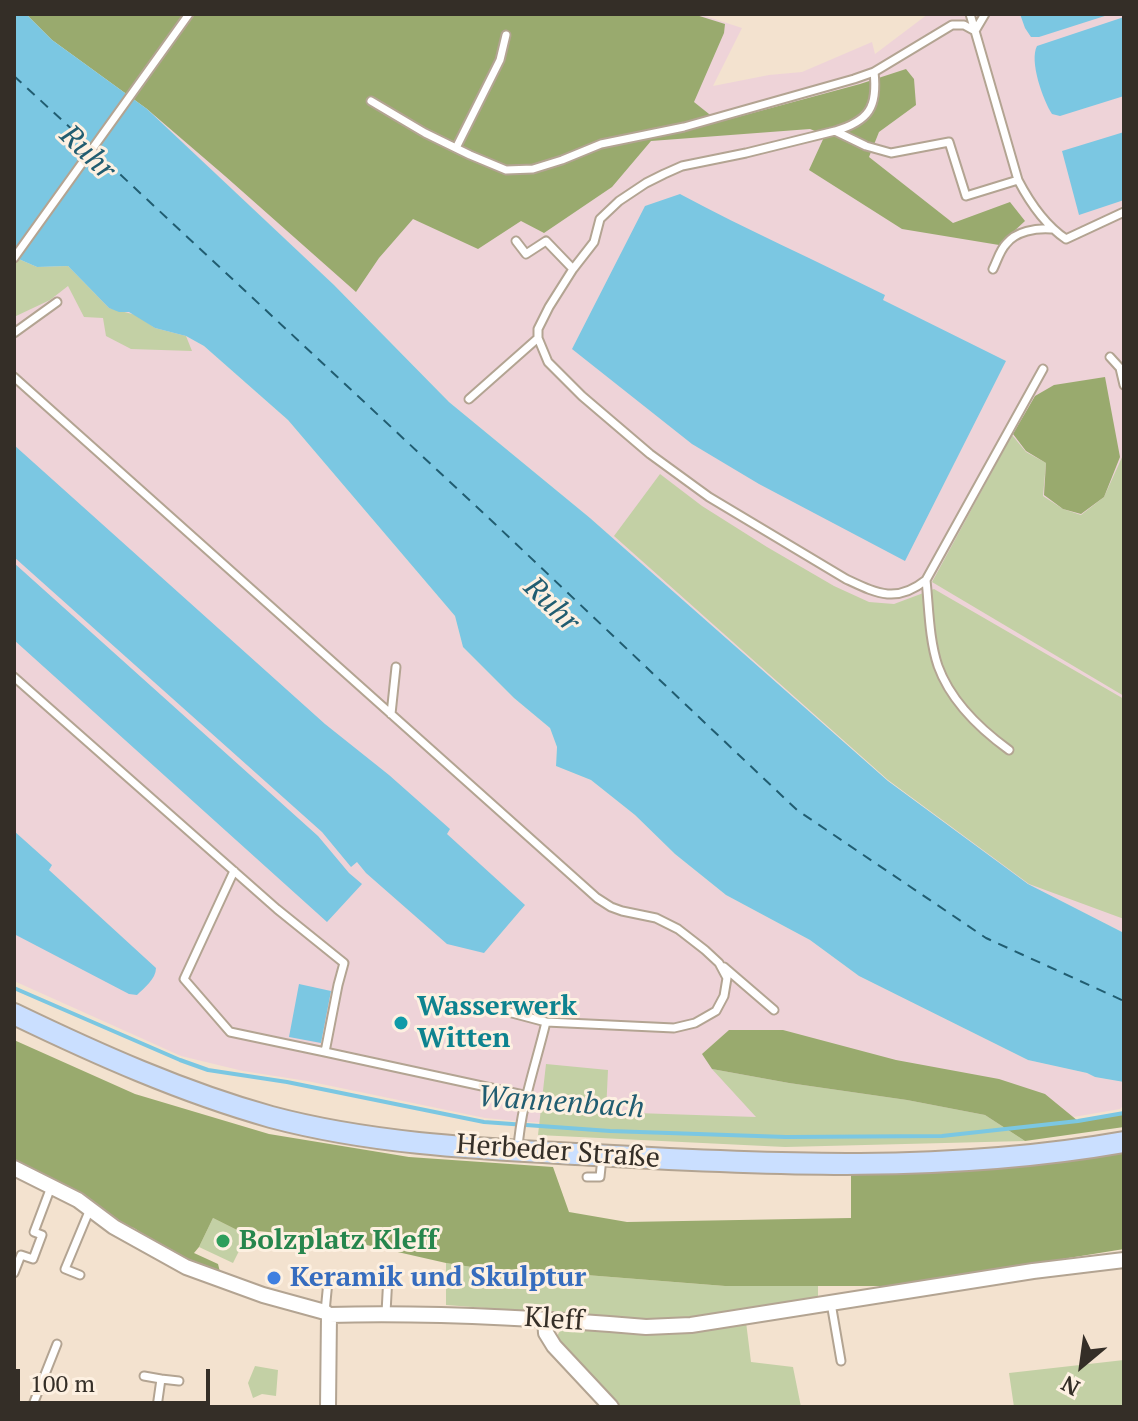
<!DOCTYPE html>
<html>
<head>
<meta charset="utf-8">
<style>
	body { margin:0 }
	#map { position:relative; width:1138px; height:1421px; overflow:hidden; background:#f3e2cf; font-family:"PT Serif",serif }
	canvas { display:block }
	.frame { position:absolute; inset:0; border:16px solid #342e27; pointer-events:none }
	.north { position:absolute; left:1042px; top:1325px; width:80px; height:80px; -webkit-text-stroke:6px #fdf0e1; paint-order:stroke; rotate:209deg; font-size:22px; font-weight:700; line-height:32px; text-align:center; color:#342e27 }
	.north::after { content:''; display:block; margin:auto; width:28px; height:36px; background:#342e27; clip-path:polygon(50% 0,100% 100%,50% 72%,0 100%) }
	.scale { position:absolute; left:16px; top:1369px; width:194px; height:36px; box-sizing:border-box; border:4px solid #342e27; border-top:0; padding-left:10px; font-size:24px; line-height:28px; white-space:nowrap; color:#342e27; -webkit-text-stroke:6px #fdf0e1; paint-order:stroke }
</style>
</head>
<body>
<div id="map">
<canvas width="1138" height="1421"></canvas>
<div class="frame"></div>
<div class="north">N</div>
<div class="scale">100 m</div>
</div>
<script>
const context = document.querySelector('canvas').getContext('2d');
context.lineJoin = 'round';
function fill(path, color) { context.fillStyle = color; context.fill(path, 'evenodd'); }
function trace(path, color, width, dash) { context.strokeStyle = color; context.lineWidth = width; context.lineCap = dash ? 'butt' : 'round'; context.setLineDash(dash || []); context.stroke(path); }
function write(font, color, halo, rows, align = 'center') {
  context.font = font + ' "PT Serif",serif'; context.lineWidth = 6; context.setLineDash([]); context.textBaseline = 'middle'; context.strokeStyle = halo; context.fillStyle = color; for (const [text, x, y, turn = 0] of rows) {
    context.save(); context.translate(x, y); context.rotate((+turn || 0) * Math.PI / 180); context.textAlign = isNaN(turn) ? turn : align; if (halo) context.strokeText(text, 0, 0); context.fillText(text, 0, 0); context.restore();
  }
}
fill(new Path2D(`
	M194,14H699L742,28L713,86L769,75L802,72L872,42L875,54L928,14H1124V933L1028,884L888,780L590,518L449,402L334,285L147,109L172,46Z
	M37,267L186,336L204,346L288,420L455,616L463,647L514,698L550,728L557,747L556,766L591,780L635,815L675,854L726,895L810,940L859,976L1028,1060L1087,1073L1095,1077L1124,1082V1105L1120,1109L1027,1125L770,1132L527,1122L485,1118L307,1081L243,1071L181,1056L14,981V302Z`), '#eed3d8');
fill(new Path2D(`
	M14,257L37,267L68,266L109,308L136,315L155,328L186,336L192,351L131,349L106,336L103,318L84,317L68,286L50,300L14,317Z
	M1012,435L1026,452L1046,463L1043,496L1063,509L1081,515L1104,497L1123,455L1124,696L932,582Z
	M660,474L702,506L767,547L834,586L869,602L894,604L934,589L1124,699V919L1029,884L888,780L614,536Z
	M546,1064L608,1070L606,1112L756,1117L712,1069L789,1083L907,1100L985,1115L1025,1141L785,1147L538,1135Z
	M213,1218L247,1235L233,1263L199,1247Z
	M446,1263L478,1268L523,1270L725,1286H818V1301L688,1320L658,1321L446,1305Z
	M746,1322L751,1362L793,1367L801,1407H622L599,1389L559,1345L557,1336L560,1331L565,1328Z
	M1124,1360V1407H1014L1009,1373Z
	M255,1366L278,1370L276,1396L262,1394L253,1398L248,1383Z`), '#c3d0a5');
fill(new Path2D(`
	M26,14H693L725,24L724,33L694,102L719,122L860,84L906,69L914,79L916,105L879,132L869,157L953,223L1010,202L1025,221L999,245L902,229L809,170L825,135L810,129L651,141L612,187L544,233L521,221L478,249L413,219L379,258L356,292L225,176L147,109L52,40Z
	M1105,377L1120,457L1104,497L1081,514L1063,509L1044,495L1046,463L1026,451L1013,434L1035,396L1054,385Z
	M729,1030H783L896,1060L999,1079L1045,1094L1078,1121L1124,1113V1127L1025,1141L985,1115L907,1100L789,1083L712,1069L702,1054Z
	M14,1040L135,1094L269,1134L409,1157L553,1167L569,1212L627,1222L851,1218V1173C942,1169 1034,1168 1124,1152V1249L896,1286H725L523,1270L478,1268L446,1263L336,1238L257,1231L247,1235L213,1218L199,1247L194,1253L218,1264L221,1276L189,1265L134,1228L120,1225L14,1163Z`), '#99aa6e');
fill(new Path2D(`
	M14,14H26L52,40L147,109L334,285L449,402L590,518L888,781L1028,884L1124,933V1082L1095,1077L1087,1073L1028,1060L859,976L810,940L726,895L675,854L635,815L591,780L556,766L557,747L550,728L514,698L463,647L455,616L288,420L204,346L186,336L155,328L129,312H119L109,308L68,266L37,267L14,257Z
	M1020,14H1111L1039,37H1031L1025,28Z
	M1124,17V96L1060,116L1052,114C1043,100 1029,61 1037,46Z
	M1124,132V200L1079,215L1062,151Z
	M680,194C747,230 817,261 885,295L883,300L1006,361L905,561L759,484L692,444L572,349L645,206Z
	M14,445L325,724L389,775L450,829L447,834L525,905L484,953L447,944L366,873L357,862L351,867L322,832L14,557Z
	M14,563L318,836L349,873L362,884L327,922L14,640Z
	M14,831L52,865L49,870L156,968C156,979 144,988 137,995L129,994L14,934Z
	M299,984L331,991L321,1043L289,1037Z`), '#7bc7e2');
trace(new Path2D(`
	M14,988L180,1060L208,1070L287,1082L484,1122L610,1131L786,1137L942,1136L1078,1121L1124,1113`), '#7bc7e2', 4);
trace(new Path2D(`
	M14,76L89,145
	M94,150L494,523L797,810L986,938L1124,1001`), '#215d71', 2, [10, 8]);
const lane = new Path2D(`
	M970,14L975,31L985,14
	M371,101L425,133L470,155L506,170L533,169L562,160L601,144L684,127L854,79L874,72L952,25H964L975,31L1018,180C1030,203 1045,225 1066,239L1124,212
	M835,131C869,121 878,107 874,72
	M456,148L500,60L506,35
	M1018,180L966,196L949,142L891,153L866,146L835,131L746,153L682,166L664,174L646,183L619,201L600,219L594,242L573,269L549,307L538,329V338L548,362L582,396L650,454L709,497L846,579C876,593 896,604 926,580L1043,369
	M516,241L526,254L546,241L573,269
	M14,258L189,14
	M993,269C997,261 1000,250 1006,244C1016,231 1036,228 1051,229
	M14,333L57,302
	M1110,357L1120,368L1124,385
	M14,377L597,898L611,907L622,911L656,918L678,929L705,950L719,963L727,978L724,996L716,1011L695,1023L674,1028L546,1022C536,1064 521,1105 518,1148
	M469,399L538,338
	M926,580C929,608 929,639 938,666C951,702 980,729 1009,750
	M14,677L277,909L344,963L338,985L325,1052L528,1096
	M391,714L396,667
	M234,871L184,979L230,1032L325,1052
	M724,967L774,1010
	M482,1005L546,1022
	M587,1177H600L602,1158
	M14,1273L21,1255L33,1259L42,1235L34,1232L51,1187
	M80,1275L65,1269L90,1209
	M831,1303L841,1361
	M325,1312L328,1281
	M386,1313L388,1275
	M144,1376L161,1379
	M32,1407L57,1344
	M157,1407L161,1379L179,1381`);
const street = new Path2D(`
	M14,1168L78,1200L114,1227L186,1267L263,1295L325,1312L329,1315C435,1312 540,1318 646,1327L691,1325L1033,1271L1124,1260
	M545,1319L546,1333L554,1346L611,1407
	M328,1407L329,1315`);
const secondary = new Path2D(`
	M14,1014C97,1054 182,1092 271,1117C376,1145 487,1149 594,1155C771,1165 949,1173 1124,1142`);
trace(lane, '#b3a492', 11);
trace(street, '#b3a492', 18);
trace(secondary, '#b3a492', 24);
trace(lane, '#fff', 7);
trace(street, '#fff', 14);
trace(secondary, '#cadfff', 20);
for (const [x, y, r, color] of [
	[401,1023,8,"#0f9aa8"],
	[223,1241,8,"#2e9e5b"],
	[274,1278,8,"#3f7fe0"]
]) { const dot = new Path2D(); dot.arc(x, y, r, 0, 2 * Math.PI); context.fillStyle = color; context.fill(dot); trace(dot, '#fdf0e1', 3); }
write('bold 28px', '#0d838f', '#fdf0e1', [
	["Wasserwerk",417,1007],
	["Witten",417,1039]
], 'left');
write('28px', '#342e27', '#fdf0e1', [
	["Herbeder Straße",558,1152,4],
	["Kleff",554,1320,4]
]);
write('bold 28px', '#27864d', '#fdf0e1', [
	["Bolzplatz Kleff",239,1241]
], 'left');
write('bold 28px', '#366cbe', '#fdf0e1', [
	["Keramik und Skulptur",290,1278]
], 'left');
write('italic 30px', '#215d71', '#fdf0e1', [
	["Ruhr",87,153,44],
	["Ruhr",551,605,44],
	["Wannenbach",561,1103,4]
]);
</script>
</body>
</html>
